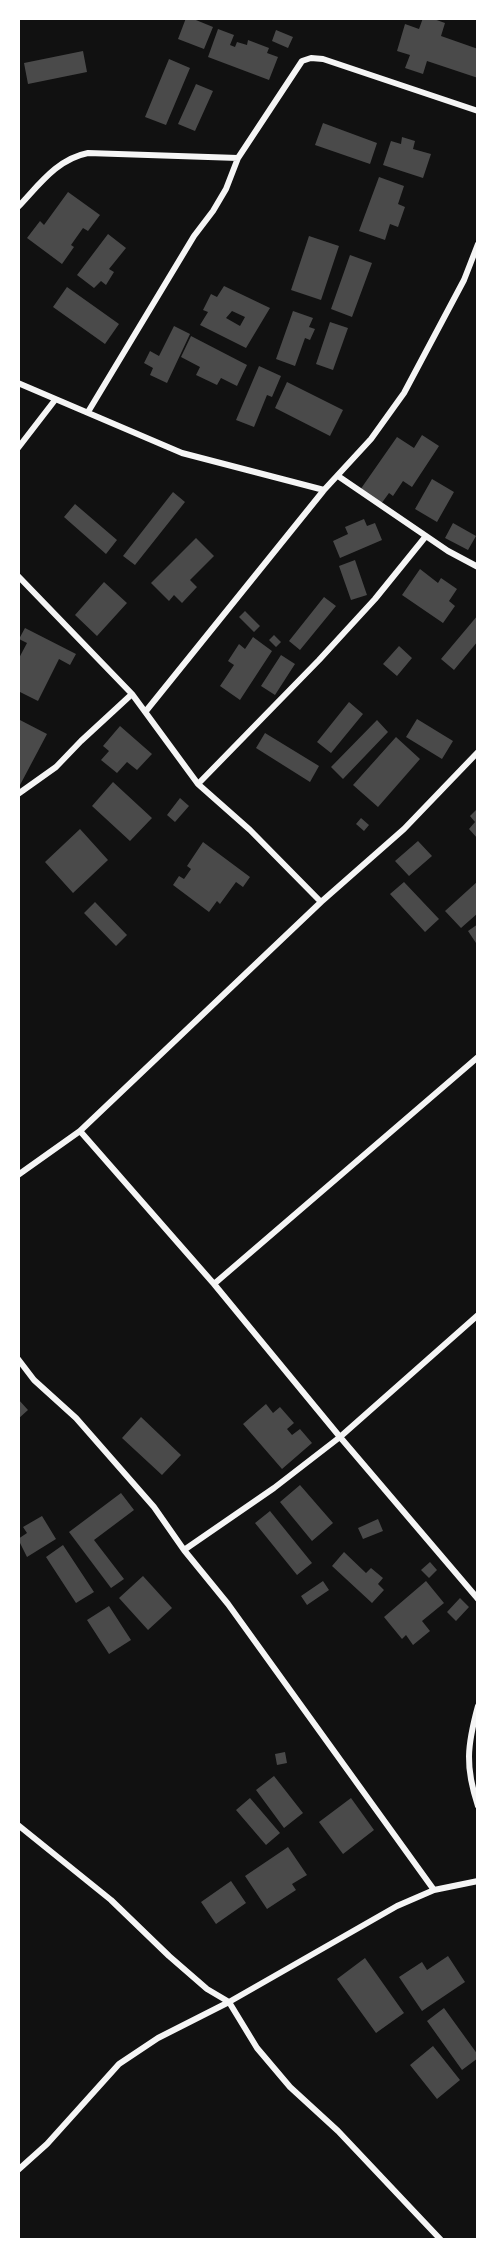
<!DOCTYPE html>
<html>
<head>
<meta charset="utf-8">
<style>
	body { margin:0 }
	#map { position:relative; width:496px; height:2258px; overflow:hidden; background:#111; font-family:"Varela Round",sans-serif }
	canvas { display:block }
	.frame { position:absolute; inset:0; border:20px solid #fff; pointer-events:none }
</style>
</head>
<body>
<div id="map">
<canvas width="496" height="2258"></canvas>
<div class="frame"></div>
</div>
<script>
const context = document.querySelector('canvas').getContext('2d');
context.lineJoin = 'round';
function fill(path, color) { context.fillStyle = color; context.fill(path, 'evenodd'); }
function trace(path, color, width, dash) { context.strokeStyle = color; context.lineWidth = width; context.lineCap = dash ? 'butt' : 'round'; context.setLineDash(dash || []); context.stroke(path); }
fill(new Path2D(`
	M186,18H191L213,27L204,49L178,39Z
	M423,18H431L445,23L441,36L478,49V78L427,61L423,74L405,68L410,55L397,51L405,24L419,29Z
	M218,29L234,35L230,45L235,47L237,42L247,45L248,40L269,48L267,53L278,57L269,80L208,57Z
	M276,30L293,37L288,48L272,41Z
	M83,51L87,72L28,84L24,63Z
	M169,59L190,68L166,125L145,117Z
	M196,84L213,91L195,131L178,124Z
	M323,123L377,143L370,164L315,145Z
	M402,137L415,141L413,149L431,154L423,178L383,165L391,141L401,144Z
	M379,177L404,186L398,204L405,207L398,227L390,224L385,240L359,231Z
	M68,192L100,215L88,231L83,228L71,245L74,247L62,264L27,238L40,221L44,225Z
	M108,234L126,248L109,269L114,272L106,285L101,281L94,288L77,275Z
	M309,236L339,246L321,300L291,290Z
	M350,255L372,263L352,317L331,309Z
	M224,286L270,308L246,348L200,325L208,312L203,310L211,294L217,297ZM232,311L245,317L240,326L226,318Z
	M67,287L119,324L105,344L53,307Z
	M293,311L313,318L309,327L315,329L310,340L305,338L295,366L276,359Z
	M330,322L348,328L333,370L316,364Z
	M174,326L190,334L167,383L150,375L153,368L144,363L150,351L159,356Z
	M191,336L247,365L237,386L221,378L217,385L196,375L200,367L181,357Z
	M259,366L281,376L272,397L267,395L254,427L236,420Z
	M287,382L343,410L330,436L275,408Z
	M422,435L439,446L412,487L403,481L393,496L389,493L381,504L360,490L397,437L414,448Z
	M432,479L454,492L437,522L415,509Z
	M173,492L185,502L135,565L123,556Z
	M75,504L117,540L106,554L64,517Z
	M364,519L367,526L375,523L382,540L340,558L333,541L348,534L345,527Z
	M453,523L476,536L468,550L445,538Z
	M196,538L214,556L190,580L197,587L182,603L174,595L169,601L151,583Z
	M355,560L367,595L351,600L339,566Z
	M420,569L438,583L441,578L457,589L449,601L455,606L443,623L402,595Z
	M104,582L127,603L97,636L75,615Z
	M324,597L336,606L300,650L289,641Z
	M245,611L260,626L254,632L239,617Z
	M478,615V641L454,670L441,659Z
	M25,628L76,654L70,665L59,659L38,701L18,691V660L27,643L19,639Z
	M274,635L281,642L276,647L269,640Z
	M253,637L272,651L240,700L220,686L234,665L228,661L239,644L245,649Z
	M399,646L412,658L397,676L383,664Z
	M281,655L295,664L275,695L261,686Z
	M349,702L363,714L331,753L317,742Z
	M18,719L47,734L20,785L18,784Z
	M417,719L453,741L442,759L406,737Z
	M377,720L388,732L343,779L331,767Z
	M120,726L152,754L137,770L127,762L117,773L101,760L109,751L103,746Z
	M265,733L319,766L310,782L256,748Z
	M396,737L420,759L378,807L353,785Z
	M113,782L152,818L130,841L92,806Z
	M180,798L189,806L175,822L167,815Z
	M478,808V839L469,829L475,822L470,816Z
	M361,818L369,825L364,831L356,824Z
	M80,829L108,860L73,893L45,862Z
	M418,841L432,856L409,876L395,861Z
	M203,842L250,877L243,887L236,882L220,904L217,901L209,912L173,885L179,876L184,879L191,869L187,866Z
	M478,881V913L461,928L445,911Z
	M404,882L439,919L425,932L390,894Z
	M95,902L127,935L116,946L84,913Z
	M478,924V946L468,931Z
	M18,1399L28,1410L18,1419Z
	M266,1404L273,1413L280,1407L294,1423L287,1429L292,1435L300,1429L312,1443L282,1469L243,1424Z
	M141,1417L181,1455L162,1475L122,1438Z
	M300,1485L333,1523L312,1541L280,1502Z
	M121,1493L134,1510L94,1540L124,1579L111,1588L69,1532Z
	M270,1511L312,1563L297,1575L255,1523Z
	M42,1516L56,1539L27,1557L18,1539L27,1533L23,1527Z
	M378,1519L383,1531L363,1539L358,1528Z
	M63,1545L94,1592L76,1603L46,1557Z
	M344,1552L366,1573L371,1568L383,1578L378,1584L384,1590L372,1603L332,1566Z
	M430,1562L437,1570L429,1578L421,1570Z
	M143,1576L172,1608L148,1630L119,1598Z
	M323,1581L329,1590L307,1605L301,1596Z
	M426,1581L444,1603L422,1621L430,1631L413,1645L406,1635L402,1639L384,1617Z
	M460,1598L469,1607L456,1621L447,1612Z
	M109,1606L131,1640L109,1654L87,1620Z
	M285,1752L287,1763L277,1765L275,1754Z
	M274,1776L303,1813L284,1828L256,1790Z
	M250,1798L280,1833L266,1845L236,1810Z
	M351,1798L374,1830L343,1854L319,1822Z
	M288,1847L307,1875L292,1884L296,1890L267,1909L245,1876Z
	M231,1881L246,1903L216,1924L201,1902Z
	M448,1956L465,1982L422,2011L399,1977L422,1962L427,1970Z
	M365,1958L404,2013L376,2033L337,1979Z
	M444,2008L478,2055V2058L462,2070L427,2021Z
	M433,2046L460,2080L437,2099L410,2065Z`), '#4a4a4a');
trace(new Path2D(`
	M18,207C39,185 57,159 88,153L238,158
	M18,383L182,453L324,490
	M88,412L194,236L213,211L226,189L238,158L302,61L311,58L323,59L478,111
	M18,448L55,400
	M338,476L448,551L478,567
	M18,576L132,694L198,784
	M146,711L324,490L371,439L404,393L464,280L478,244
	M18,794L56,767L81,741L132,694
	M321,902L250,830L198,784L319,660L375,599L426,536
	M80,1131L214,1284L340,1437L478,1599
	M18,1175L80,1131L321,902L404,829L478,752
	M214,1284L478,1057
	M18,1359L34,1380L76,1418L154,1507L184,1550L228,1604L434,1890
	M184,1550L274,1488L340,1437L478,1315
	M478,1706C467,1746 465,1767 478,1806
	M18,1825L111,1900L169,1956L207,1989L229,2002L257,2048L290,2087L338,2131L441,2240
	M18,2170L47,2144L119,2064L158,2038L229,2002L397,1906L434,1890L478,1881`), '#f5f5f5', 6);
</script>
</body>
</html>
